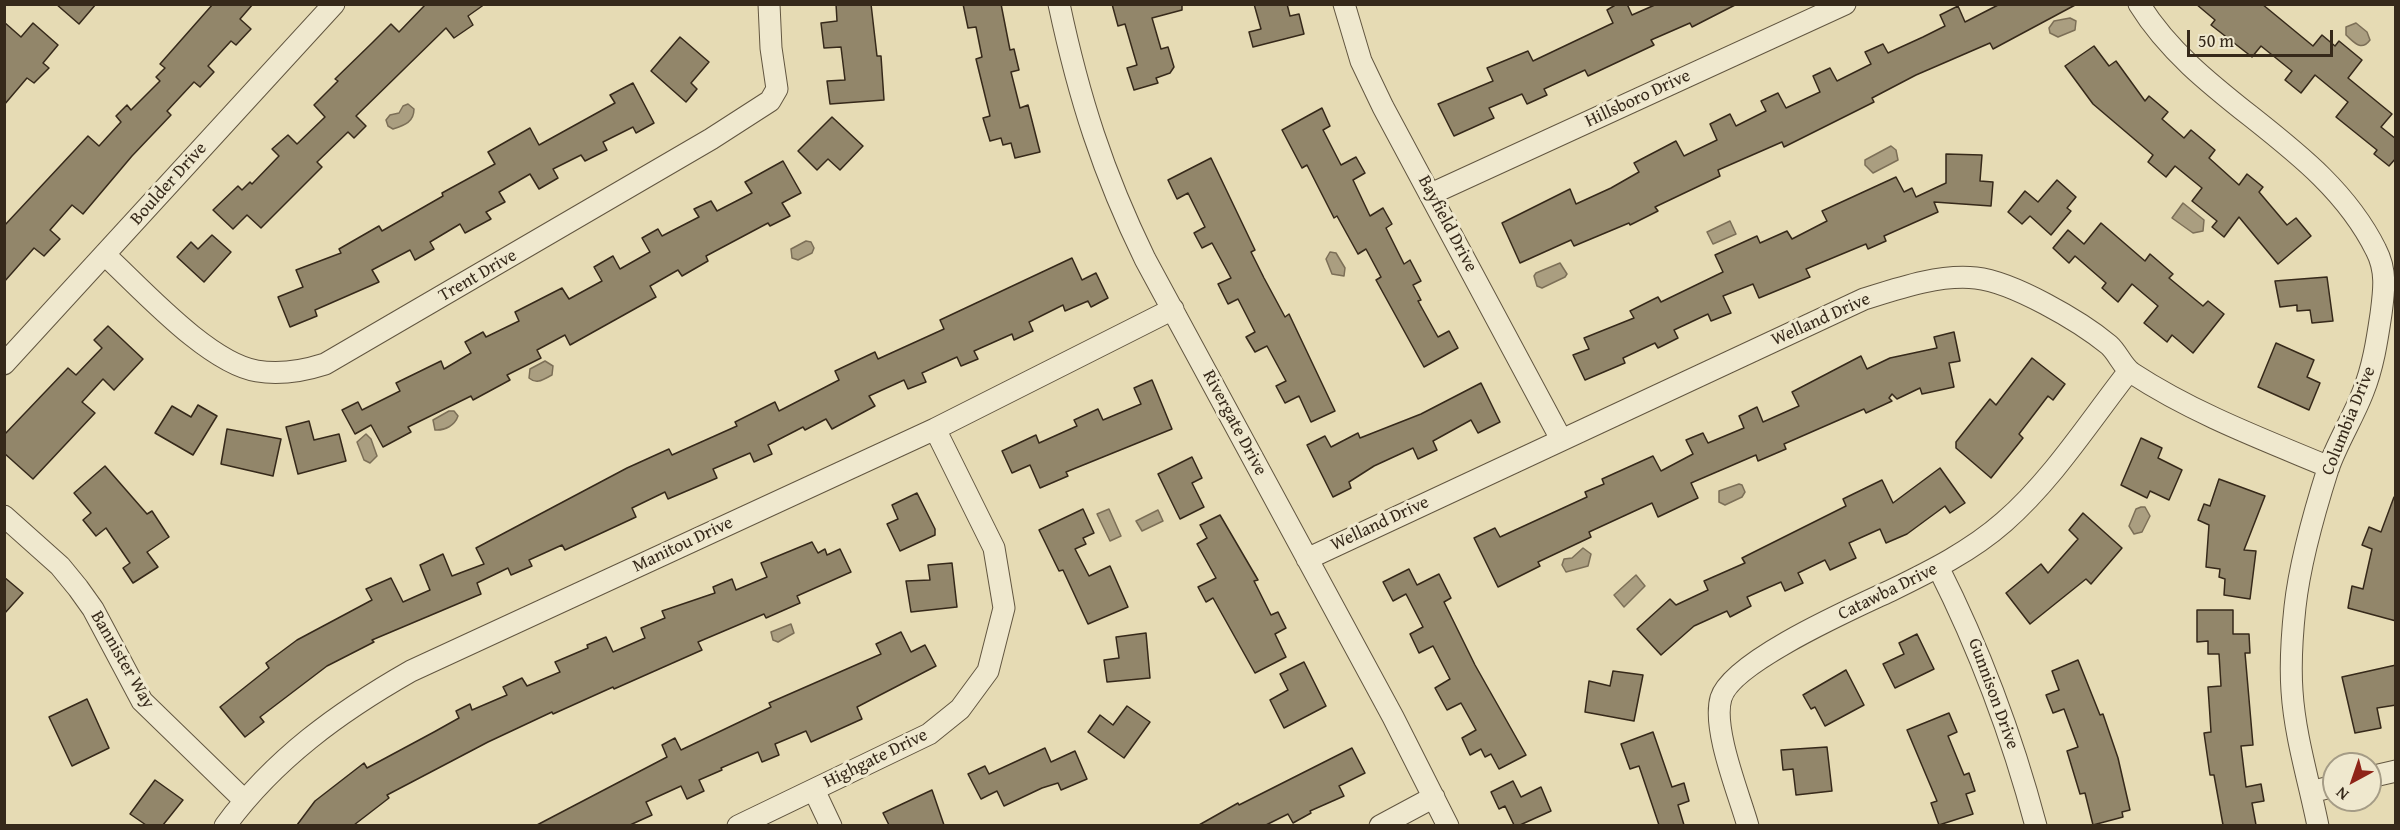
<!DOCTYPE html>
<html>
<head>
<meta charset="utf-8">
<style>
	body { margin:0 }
	#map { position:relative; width:2400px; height:830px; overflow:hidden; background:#e6dbb4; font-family:"Gentium Book Plus",serif }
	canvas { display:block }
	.frame { position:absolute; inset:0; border:6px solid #36291a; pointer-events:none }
	.north { position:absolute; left:2322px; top:752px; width:60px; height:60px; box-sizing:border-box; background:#efe8ce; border:2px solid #a59c86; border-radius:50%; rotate:220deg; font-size:16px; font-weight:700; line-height:24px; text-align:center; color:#36291a }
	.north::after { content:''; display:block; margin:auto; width:21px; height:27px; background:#8f2418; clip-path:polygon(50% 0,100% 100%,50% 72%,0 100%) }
	.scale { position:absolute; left:2187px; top:30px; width:146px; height:27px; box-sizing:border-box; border:3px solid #36291a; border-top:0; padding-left:8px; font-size:18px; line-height:21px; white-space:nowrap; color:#36291a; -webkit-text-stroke:4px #efe8ce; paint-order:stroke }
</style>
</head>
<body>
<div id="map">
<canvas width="2400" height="830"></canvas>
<div class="frame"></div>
<div class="north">N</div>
<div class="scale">50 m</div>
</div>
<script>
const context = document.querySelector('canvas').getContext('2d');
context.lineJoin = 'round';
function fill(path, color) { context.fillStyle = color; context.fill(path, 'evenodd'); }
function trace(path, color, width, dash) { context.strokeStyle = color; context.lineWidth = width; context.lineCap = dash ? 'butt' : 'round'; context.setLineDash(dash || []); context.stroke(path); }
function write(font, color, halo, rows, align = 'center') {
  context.font = font + ' "Gentium Book Plus",serif'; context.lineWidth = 6; context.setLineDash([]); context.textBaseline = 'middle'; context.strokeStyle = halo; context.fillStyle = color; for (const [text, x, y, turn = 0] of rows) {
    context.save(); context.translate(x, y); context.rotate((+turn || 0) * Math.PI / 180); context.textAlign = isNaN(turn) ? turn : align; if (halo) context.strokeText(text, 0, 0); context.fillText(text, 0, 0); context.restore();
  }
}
const water = new Path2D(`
	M2070,18L2076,21L2075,30L2058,37L2050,33L2049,28L2054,21Z
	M2356,23L2367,32L2370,40C2361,52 2354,42 2346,35V27Z
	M408,104L414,109C414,122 405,125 393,129L388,126L386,120L390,115L399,113L403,106Z
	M1891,146L1896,150L1898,160L1873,173L1865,165V160Z
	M2183,203L2204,220L2203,231L2193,233L2172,218Z
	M1730,221L1736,234L1713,244L1707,232Z
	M806,241L811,242L814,248L812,253L798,260L792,258L791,249Z
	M1330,252L1336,253L1345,268L1344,276L1332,274L1326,259Z
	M1560,263L1567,274L1565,277L1542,288L1537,286L1534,276L1536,273Z
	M545,361L553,366L552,375C544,379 537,385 529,378L530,369Z
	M449,411H454L458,416C455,425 445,431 435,430L433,420Z
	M366,434L371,439L377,456L370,463L364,460L357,442Z
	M1739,484L1742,485L1745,492L1742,497L1725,505L1719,502V491Z
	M2141,507H2145L2150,516L2142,532L2134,534L2129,526L2136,509Z
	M1109,509L1121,536L1110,541L1097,514Z
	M1158,510L1163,521L1142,531L1136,521Z
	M1583,548L1591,554L1588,566L1566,572L1562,565L1564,559L1572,558Z
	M1636,575L1645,586L1624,607L1614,595Z
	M791,624L794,633L778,642L773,640L771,632Z`);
fill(water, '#aa9e80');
trace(water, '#7c6f57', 1.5);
const building = new Path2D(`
	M56,4H96L79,24Z
	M213,4H253L240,19L251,29L236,45L231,41L208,66L214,72L200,87L194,82L167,111L171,115L132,156L83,214L72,205L50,230L60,239L44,256L34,248L4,282V226L88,136L99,146L121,122L116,116L127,105L131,110L160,81L156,77L165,68L160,64Z
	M426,4H485L468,16L473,25L454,38L446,28L356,116L366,126L354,138L348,132L317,162L322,167L261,228L247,215L233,229L213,210L238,186L242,190L250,182L252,184L279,156L272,149L288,135L297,144L325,117L314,105L338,81L335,79L373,42L391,24L399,32Z
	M836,4H871L877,56H881L884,100L830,104L827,81L845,80L841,47L824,48L821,23L837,21Z
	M963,4H1001L1010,50L1014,49L1019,70L1011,72L1020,108L1028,105L1040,152L1015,158L1011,143L1003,145L1001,138L990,141L983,118L990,116L976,59L982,57L976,27L968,28Z
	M1112,4H1182V10L1152,18L1161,49L1168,47L1174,67L1170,73L1156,78L1158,83L1134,90L1127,68L1137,65L1125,24L1118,26Z
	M1254,4H1287L1290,16L1299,14L1304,34L1253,47L1249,32L1261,29Z
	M1617,4H1627L1632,15L1657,4H1737L1692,27L1690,23L1651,40L1654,45L1588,76L1585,70L1544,89L1547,95L1527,104L1522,94L1489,108L1494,118L1454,136L1438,104L1493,81L1487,68L1528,51L1533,61L1613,23L1607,10Z
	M2000,4H2077L1993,49L1990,43L1916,75L1872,98L1874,102L1784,147L1782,142L1718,170L1720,176L1655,207L1658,211L1630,225L1629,223L1574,246L1571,240L1520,263L1502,223L1570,189L1576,204L1611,188L1639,172L1634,163L1676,141L1684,156L1717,140L1710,124L1730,114L1736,126L1766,111L1761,101L1778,93L1786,108L1820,92L1813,76L1830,68L1837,81L1871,64L1865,52L1883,44L1888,53L1923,37L1945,26L1940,15L1958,6L1965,22Z
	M2196,4H2262L2313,46L2322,35L2335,46L2339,41L2362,60L2348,78L2392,114L2381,127L2396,139V158L2389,166L2374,154L2377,150L2336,117L2348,102L2315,75L2301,93L2285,80L2292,71L2261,46L2252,57L2211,25L2215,20Z
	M4,22L21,37L33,23L58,45L43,63L49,68L34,83L27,78L4,105Z
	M680,37L709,62L691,83L697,89L686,102L651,71Z
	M2094,46L2109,66L2116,61L2145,101L2149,96L2168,112L2162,119L2184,138L2191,130L2215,150L2209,158L2239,185L2247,174L2263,187L2259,192L2287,225L2296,218L2311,236L2278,264L2239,217L2224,237L2212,227L2217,221L2192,201L2202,188L2175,166L2166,177L2148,162L2153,155L2093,104L2065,66Z
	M633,83L654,123L636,133L633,127L603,142L607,150L585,161L581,155L553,169L558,178L539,189L530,174L499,192L505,202L486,212L491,219L465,233L460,224L430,242L434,249L415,260L410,250L372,270L379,282L315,310L317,316L290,327L278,297L303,287L296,270L341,253L339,249L379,226L382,231L443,196L442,193L495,164L488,152L530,128L539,145L615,103L610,95Z
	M1322,108L1330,126L1323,130L1341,165L1356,157L1365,173L1353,180L1370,216L1383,208L1392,224L1386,228L1404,264L1410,260L1421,281L1413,285L1421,300L1418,301L1438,337L1449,331L1458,348L1424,367L1376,280L1381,277L1366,249L1358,254L1337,216L1334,218L1307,165L1302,168L1282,130Z
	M832,117L863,146L840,170L828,159L817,170L798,151Z
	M1946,154L1982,155L1980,181L1993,182L1991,206L1934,202L1938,212L1884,236L1886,241L1868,249L1866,244L1806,269L1810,277L1759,298L1753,284L1723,296L1731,313L1711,321L1708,314L1674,330L1678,338L1658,348L1655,343L1623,358L1625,363L1585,380L1573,355L1589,349L1584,338L1634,318L1630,311L1658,297L1661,302L1723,272L1715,255L1757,236L1760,243L1787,231L1792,239L1827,221L1822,211L1896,177L1904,192L1912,188L1916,197L1946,183Z
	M1211,158L1255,250L1251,252L1264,278L1285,317L1289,314L1335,411L1311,422L1299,396L1285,403L1276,386L1286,381L1267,346L1255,352L1246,337L1255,332L1238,299L1228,304L1218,284L1231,278L1212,243L1202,248L1194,233L1205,227L1188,193L1177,199L1168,180Z
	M783,161L801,193L782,203L790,216L770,226L768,223L706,256L708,261L682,276L678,270L650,286L656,297L570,345L565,335L537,350L541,358L507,375L510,380L473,400L471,396L408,427L411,432L383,447L371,425L355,434L342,410L358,402L362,410L400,391L396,383L441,361L444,369L471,353L465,342L483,332L486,337L519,321L515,312L562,288L569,299L602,281L594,267L613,256L620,269L650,252L642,238L658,229L662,236L699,217L694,209L711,201L717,211L752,193L745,182Z
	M2057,180L2076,197L2067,208L2071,211L2051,235L2030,216L2022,224L2008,212L2025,191L2038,202Z
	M2101,223L2145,261L2150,254L2173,274L2169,278L2203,306L2208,301L2224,314L2193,353L2172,335L2167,342L2144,323L2158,306L2132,284L2118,302L2102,288L2106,283L2075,256L2069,263L2053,248L2068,230L2084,244Z
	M212,235L231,252L204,282L177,257L191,242L198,249Z
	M1072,258L1082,280L1096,273L1108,298L1091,307L1088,301L1065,311L1063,305L1029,322L1033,331L1014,340L1012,334L974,351L978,359L961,366L957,357L922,373L926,382L908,389L904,380L869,396L875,406L832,429L826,419L805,430L803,427L768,445L772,454L754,462L750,453L713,469L717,478L668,499L665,492L632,508L636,517L565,550L562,545L529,560L532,566L511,575L508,568L477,583L481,594L372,640L374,642L327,666L260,717L264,722L245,737L220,707L269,668L266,663L297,640L372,600L366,589L391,578L403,602L430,590L420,565L443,554L452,576L484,564L476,548L627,468L669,449L672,455L737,426L735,422L775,402L779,411L839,380L835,371L875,352L878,359L944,329L940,320Z
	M2327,277L2333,321L2312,323L2310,310L2297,311V305L2280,307L2275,281Z
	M108,326L143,359L114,390L103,379L82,402L95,413L33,479L4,453V435L68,368L76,375L102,348L94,340Z
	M1954,332L1960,361L1949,363L1954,387L1922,394L1920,388L1897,399L1892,394L1889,398L1892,401L1866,413L1864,409L1784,444L1786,449L1758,461L1756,455L1691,483L1698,498L1658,517L1652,503L1589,532L1591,537L1538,562L1540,566L1498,587L1474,538L1495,528L1500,537L1587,497L1585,492L1604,484L1602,479L1653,456L1661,471L1693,454L1686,440L1703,433L1708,443L1744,428L1739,416L1757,407L1763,422L1799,406L1792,392L1861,356L1867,369L1890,358L1937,348L1934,337Z
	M2276,343L2314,360L2307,377L2320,383L2309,410L2258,387Z
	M2032,358L2065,384L2053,400L2048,396L2019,434L2023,438L1991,478L1956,448V442L1990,399L1996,405Z
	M1152,380L1172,429L1066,472L1068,476L1040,488L1030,465L1012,473L1002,451L1036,435L1039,443L1077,426L1074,420L1098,409L1103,420L1141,404L1134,388Z
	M1481,383L1500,422L1478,433L1471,420L1433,441L1437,450L1418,459L1413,448L1374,466L1349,482L1351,488L1333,497L1307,445L1325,436L1331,447L1358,433L1360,438L1421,414Z
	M198,405L217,416L193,455L155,433L172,406L191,417Z
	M309,421L314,440L339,434L346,461L298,474L286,427Z
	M227,429L281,439L273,476L221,464Z
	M2141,438L2162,448L2158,458L2182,470L2169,500L2150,491L2147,498L2121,485Z
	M1192,457L1202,478L1192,483L1204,507L1180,519L1158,474Z
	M105,466L147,514L152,511L169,537L147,552L158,567L133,583L123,568L130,563L106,528L96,536L83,520L91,513L74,493Z
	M1940,468L1965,503L1950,513L1945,506L1907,534L1886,543L1880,529L1849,543L1856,558L1830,570L1825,560L1798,573L1803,583L1785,591L1781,582L1747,597L1751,606L1730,617L1727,611L1694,626L1661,655L1637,629L1670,599L1676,605L1708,590L1704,581L1745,563L1742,558L1846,506L1843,499L1882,480L1893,503Z
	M2219,479L2265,496L2244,550L2256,551L2250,599L2224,595L2225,579L2219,577L2220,569L2206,567L2209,525L2198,520L2204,504L2210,506Z
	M917,493L935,529V535L900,551L887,524L898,519L892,505Z
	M2394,497H2396V621L2348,608L2352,586L2363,589L2372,549L2362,545L2369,527L2381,532Z
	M1083,509L1094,533L1083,538L1086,544L1075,549L1089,576L1110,566L1128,607L1088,624L1063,570L1059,571L1039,530Z
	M2083,513L2122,548L2091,584L2086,579L2030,624L2006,593L2041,564L2048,573L2078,539L2069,530Z
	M1220,515L1258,580L1254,581L1271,615L1278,612L1286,628L1275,634L1286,657L1255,673L1213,598L1206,602L1198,587L1216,578L1197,544L1207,538L1200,525Z
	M812,542L818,553L825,549L827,555L840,549L851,572L797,596L800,603L766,618L764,614L698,642L702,650L614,689L613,687L553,714L552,712L488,742L387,795L389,798L354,825H297L315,801L364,763L367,768L434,732L459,718L456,711L470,704L472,710L507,695L503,687L522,678L527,686L560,672L555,662L588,648L587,645L606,637L613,652L645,638L641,628L665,618L662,611L715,593L713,587L732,579L736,590L767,577L761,563Z
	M952,563L957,607L911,612L906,581L930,580L928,565Z
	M1409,569L1417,585L1439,574L1451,598L1444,602L1475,665L1526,755L1499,769L1491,754L1485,757L1481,749L1470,755L1462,738L1476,730L1461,703L1447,710L1435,688L1450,679L1433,646L1419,653L1410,634L1423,627L1406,594L1393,601L1383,582Z
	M4,577L23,593L4,614Z
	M2197,610H2233V634H2249L2250,653H2245L2253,745L2241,746L2246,787L2261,784L2264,801L2252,803L2256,825H2223L2214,775H2210L2204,733L2211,732L2208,687L2221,686L2219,654H2208V641L2197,642Z
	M901,632L911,652L925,645L936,666L857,707L862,719L811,742L806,731L775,744L779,755L762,762L758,752L721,768L722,770L699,780L704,791L687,799L681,786L646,802L652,815L630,825H537L667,757L662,745L675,738L681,750L771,707L769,703L881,654L876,644Z
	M1146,633L1150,678L1107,682L1104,660L1119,658L1116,637Z
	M1917,634L1934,669L1895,688L1883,664L1904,654L1899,643Z
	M2078,660L2100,715L2103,714L2118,758L2130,810L2122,812L2123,817L2093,825L2085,793L2080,794L2067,751L2078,747L2064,709L2053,713L2046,695L2059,690L2052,671Z
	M1304,662L1326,706L1284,728L1270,700L1288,690L1280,674Z
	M2396,665V705L2377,708L2381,728L2355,733L2342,677Z
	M1846,670L1864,705L1825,726L1815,707L1811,709L1803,695Z
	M1613,671L1643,675L1634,721L1585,712L1589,681L1610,686Z
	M87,699L109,748L72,766L49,717Z
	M1127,706L1150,722L1124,758L1088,732L1100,715L1113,725Z
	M1949,713L1957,732L1948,736L1964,775L1969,773L1975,791L1966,794L1973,814L1939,825L1931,803L1937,801L1907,730Z
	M1653,732L1672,787L1684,783L1689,801L1678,805L1684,825H1659L1639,766L1630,769L1621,744Z
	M1827,747L1832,791L1796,795L1793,769L1783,770L1781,750Z
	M1045,748L1051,762L1075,751L1087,779L1061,790L1058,783L1042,788L1004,806L997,791L981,799L968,774L985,766L989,774Z
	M1352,748L1365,773L1339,786L1344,796L1310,811L1311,813L1293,823L1288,814L1266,825H1199L1238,803L1239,805Z
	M155,780L183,800L163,825H146L130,814Z
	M1513,781L1521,797L1541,787L1551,811L1520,825H1514L1505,806L1499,809L1491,792Z
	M932,790L944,825H889L883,813Z`);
fill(building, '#92866a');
trace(building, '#36291a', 1.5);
const minor = new Path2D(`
	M1059,4C1079,98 1103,173 1145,259L1393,717L1448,826
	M1344,4L1361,61L1383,107L1561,439
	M2139,4C2200,103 2323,143 2376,250C2387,271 2384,291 2381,314C2377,341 2373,367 2363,392C2353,418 2337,443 2328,469C2314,513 2300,561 2295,607C2292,635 2290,663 2292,691C2295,737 2309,781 2318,826
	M1431,194L1845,4
	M105,255C141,288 208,363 257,371C279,375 303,371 325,364L711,139L770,101L777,89L771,48L769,4
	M4,364L334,4
	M4,516L60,566L78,588L93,609L142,701L244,800
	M1307,559L1864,299C1899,288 1939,274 1976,278C2013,282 2080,321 2109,345C2118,353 2122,366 2132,373C2193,413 2262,439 2329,467
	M1938,567C1980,650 2012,736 2036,826
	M2370,777L2396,771
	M814,790L831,826
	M2311,792L2334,786
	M225,826C274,759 339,712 411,671L935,429L1173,309
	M738,826L929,734L960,709L988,671L1004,608L994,548L935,429
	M1380,826L1434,797
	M1748,826C1739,794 1712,729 1721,698C1732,661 1856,607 1892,590C1931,571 1971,551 2004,522C2053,479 2089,422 2129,371`);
trace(minor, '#625640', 23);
trace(minor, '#efe8ce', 21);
write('18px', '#36291a', '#efe8ce', [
	["Hillsboro Drive",1638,99,-25],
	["Boulder Drive",169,184,-48],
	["Bayfield Drive",1447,224,62],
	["Trent Drive",478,276,-30],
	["Welland Drive",1821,320,-24],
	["Columbia Drive",2349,421,-68],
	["Rivergate Drive",1234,423,62],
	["Welland Drive",1380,524,-25],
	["Manitou Drive",683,545,-25],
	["Catawba Drive",1888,592,-26],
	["Bannister Way",122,660,60],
	["Gunnison Drive",1993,694,70],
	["Highgate Drive",876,759,-26]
]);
</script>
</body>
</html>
